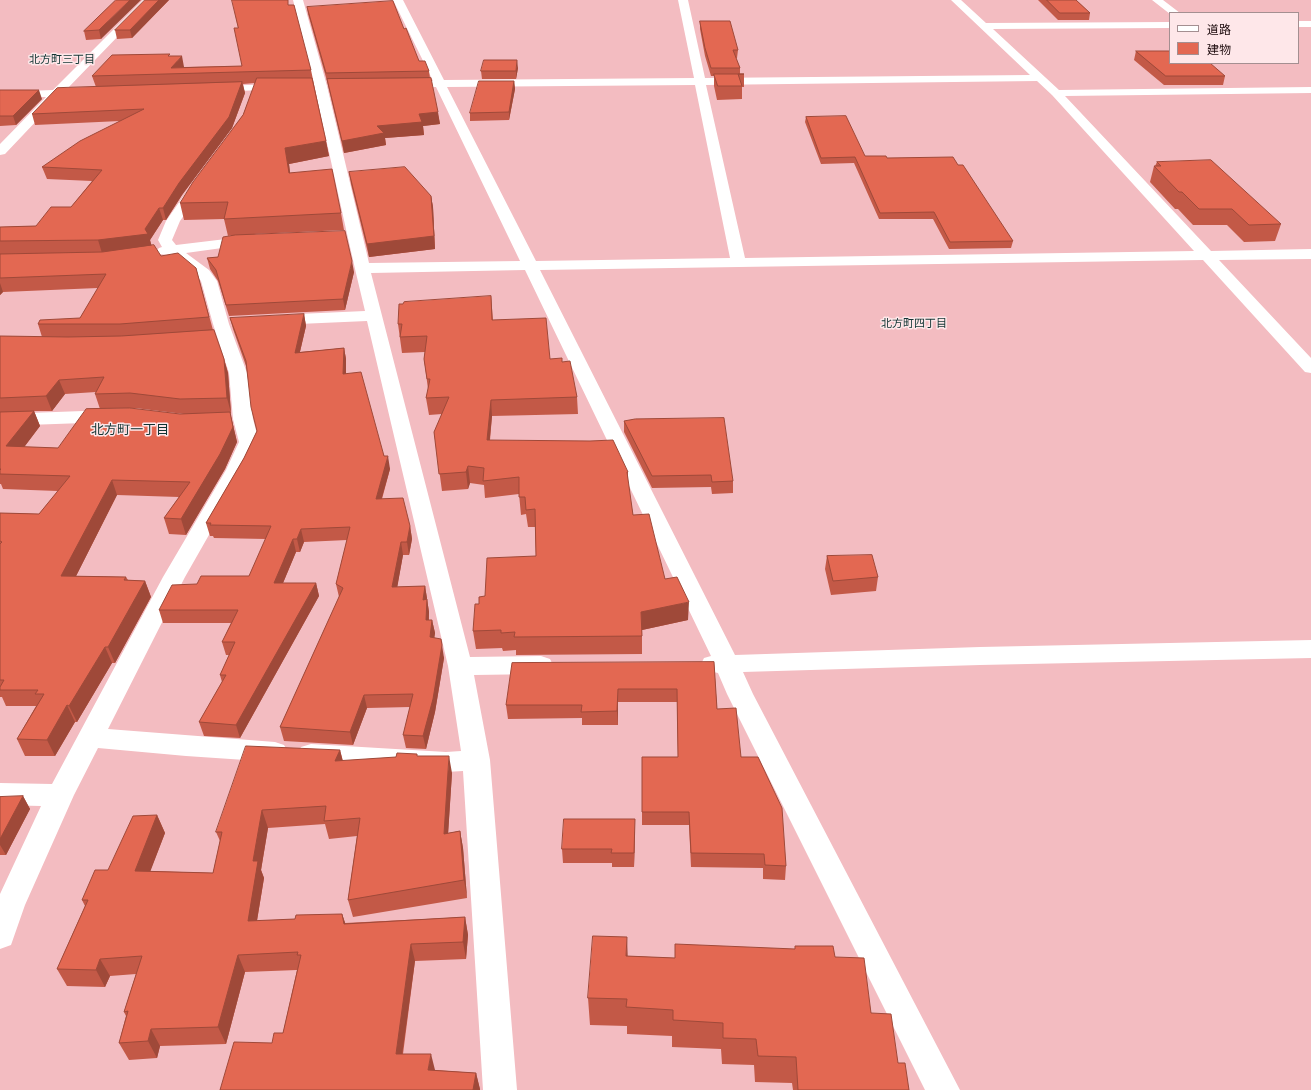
<!DOCTYPE html>
<html>
<head>
<meta charset="utf-8">
<style>
	body { margin:0 }
	#map { position:relative; width:1311px; height:1090px; overflow:hidden; background:#f3bcc1; font-family:"PT Sans","Noto Sans JP",sans-serif }
	canvas { display:block }
	.legend { position:absolute; left:1169px; top:12px; width:130px; height:52px; box-sizing:border-box; background:#fee7e9; border:1px solid #a48f91; margin:0; padding:5px 7px; list-style:none; font-size:12px; color:#1e0c0e }
	.legend li { display:flex; align-items:center; gap:8px; height:20px }
	.legend b { width:20px; border:1px solid #a48f91 }
</style>
</head>
<body>
<div id="map">
<canvas width="1311" height="1090"></canvas>
<ul class="legend">
<li><b style="height:5px;background:#fff"></b>道路</li>
<li><b style="height:11px;background:#e36852"></b>建物</li>
</ul>
</div>
<script>
const context = document.querySelector('canvas').getContext('2d');
context.lineJoin = 'round';
function fill(path, color) { context.fillStyle = color; context.fill(path, 'evenodd'); }
function trace(path, color, width, dash) { context.strokeStyle = color; context.lineWidth = width; context.lineCap = dash ? 'butt' : 'round'; context.setLineDash(dash || []); context.stroke(path); }
function write(font, color, halo, rows, align = 'center') {
  context.font = font + ' "PT Sans","Noto Sans JP",sans-serif'; context.lineWidth = 3; context.setLineDash([]); context.textBaseline = 'middle'; context.strokeStyle = halo; context.fillStyle = color; for (const [text, x, y, turn = 0] of rows) {
    context.save(); context.translate(x, y); context.rotate((+turn || 0) * Math.PI / 180); context.textAlign = isNaN(turn) ? turn : align; if (halo) context.strokeText(text, 0, 0); context.fillText(text, 0, 0); context.restore();
  }
}
fill(new Path2D(`
	M143,0H153L66,90L85,91L87,93L85,95L59,97L5,154L0,155V144L46,97L0,98V92L53,90Z
	M293,0H303L327,86L369,263L520,261L436,87H427L421,84L423,82L433,81L393,0H403L444,80L694,78L678,0H688L705,78L1030,75L951,0H961L986,23L1170,22V28L993,29L1059,90L1311,87V93L1065,96L1211,251L1311,249V259L1219,260L1311,358V373L1305,372L1203,260L540,270L735,655L980,647L1311,640V658L980,665L743,672L753,694L960,1090H925L727,694L718,673L704,670L701,664L704,658L711,656L525,270L371,273L470,657L541,656L550,659L553,665L550,671L541,674L474,675L490,760L517,1090H483L463,771L446,772L311,764L301,761L298,754L301,747L311,744L446,752L461,751L448,666L367,321L276,325L270,324L268,320L270,316L276,315L365,311C340,208 320,103 293,0ZM1037,81L1052,95L1194,251L745,258L706,85ZM695,85L730,258L536,261L447,87Z
	M1152,0H1163L1180,13L1170,14Z
	M1298,21H1311V27H1298Z
	M283,84L289,87L287,89L213,92L209,91L207,89L209,87L213,86Z
	M199,180L204,181L206,184L180,221L172,240L176,245L251,236L256,237L258,240L256,243L251,244L186,253L209,270L217,281L229,324L247,373L253,419L259,442L246,470L185,577L108,729L275,742L284,745L288,752L284,759L275,762L186,756L98,748L74,795L25,905L11,945L0,949V894L41,806L0,805V783L52,784L163,577L226,470L239,442L233,419L229,373L213,324L201,281L197,276L169,255L159,254L156,251L159,248L162,247L158,240L166,221L194,181Z
	M111,410L118,412L120,416L118,420L111,422L0,426V414Z`), '#fff');
fill(new Path2D(`
	M116,0L101,39L86,40L84,31Z
	M145,0H169L132,38L117,39L115,30Z
	M1038,0H1076L1090,13L1089,20H1058Z
	M289,5L311,70L329,156L289,164L290,173L341,213L344,230L254,234L354,272L345,310L229,316L218,281L210,269L207,258L218,257L231,235L228,236L224,219L184,220L180,203L243,115L255,83L243,84L245,93L232,128L182,195L166,220H163L150,240L151,245L161,256L196,268L213,330L224,359L228,373L231,413H230L237,442L225,469L186,535L169,534L164,518L179,497L117,495L76,576L126,577L128,580L145,581L151,597L115,663H112L77,722H75L55,756H25L17,739L36,706H6L2,697H0V513L39,514L58,491L3,489L1,484H0V336L42,337L38,324L80,318L98,288L3,292L0,295V227L36,226L71,207L92,181L47,179L42,167L120,121L35,125L32,114L96,87L92,76L171,56L184,67L242,66L238,28ZM96,392L95,394L100,409L135,408L184,414H180L58,448L24,447L40,426L34,411H52L65,394Z
	M307,7L404,29L419,61L429,71L430,78L440,124L423,126L424,135L385,138L386,145L344,153L329,90L327,81L308,14Z
	M700,21L738,50L737,58H736L740,68V74H744V87H742V99L717,100L714,86V76H711L705,56L700,29Z
	M1136,51L1225,76L1223,85H1164L1134,60Z
	M518,68L516,79H482L481,71Z
	M514,81L515,89L509,120L470,121V113Z
	M0,90L42,99L16,125L0,126Z
	M806,117L865,156L958,165L1013,241L1011,248L949,249L933,219H879L854,163L821,164L805,122Z
	M1157,162L1281,224L1275,241L1244,242L1227,225H1193L1178,209H1175L1150,182L1154,166H1155Z
	M349,172L431,196L433,207L435,249L369,257L351,184Z
	M491,296L493,320L550,359L562,362L577,397L578,414L492,416L490,440L628,472V482L633,515L665,579L688,620L642,630V654L516,655V650L503,651L502,648L476,649L473,631L479,604L485,596L536,556L535,527H528L526,514L521,515L519,494L485,498L484,485L470,483L468,489L442,491L434,432L442,414L429,415L426,398L428,389L424,359L425,352L402,353L398,324Z
	M304,314L306,326L300,352L344,348L346,359V374L384,456L390,469L382,499L410,526L412,539L409,555H403L397,587L425,586L429,612V620H432L435,633L434,637L444,658L435,712L426,749L406,748L403,735L410,707L367,708L353,745L284,741L280,727L339,597L336,584L347,540L304,542L300,552H296L283,583H316L319,596L240,738L204,736L199,722L222,682L220,675L229,655H226L222,642L231,623H163L159,610L197,584L249,576L266,539L214,538L213,536H210L206,523L244,458L257,431L246,366L233,329L230,318Z
	M624,421L733,481V493L712,494L711,487L652,488L624,432Z
	M827,556L878,577L876,591L831,595L825,569Z
	M714,662L717,709L741,757L786,866L785,880L763,879V868L691,867L689,825H642V812L678,757L677,702H618V725H582V718L508,719L506,705Z
	M340,750L343,761L417,756L452,773L448,833L460,831L463,848L467,898L353,917L348,900L357,836L329,839L325,824L268,828L261,870L264,878L257,921L295,919L342,914L345,923L465,917L468,935L466,959L415,961L403,1054L435,1070L476,1073L480,1090H220L283,1033L297,970L245,972L226,1044L160,1046L157,1058L129,1060L119,1043L126,1016L124,1012L136,974L110,976L105,987L67,986L57,969L85,906L82,900L157,815L165,833L150,871L213,873L220,841L216,832Z
	M23,796L30,809L6,855H0V797Z
	M635,832L634,867H612V863H563L562,849Z
	M795,946L835,957L871,1013L898,1063L909,1090H793L792,1083L755,1082L754,1065L722,1064L721,1049L672,1047V1036L627,1034V1026L590,1025L588,998L628,956L675,958L795,949Z`), '#c35947');
fill(new Path2D(`
	M130,0H141L101,39L99,30Z
	M159,0H169L132,38L130,30Z
	M182,56L184,67L171,68Z
	M517,60L518,68L516,79V71Z
	M514,81L515,89L509,120V112Z
	M242,82L245,93L232,128L182,195L166,220L163,208Z
	M39,90L42,99L16,125L13,116Z
	M438,112L440,124L423,126L424,135L385,138L386,145L344,153L342,141L377,126L419,114Z
	M326,141L329,156L289,164L292,189L289,173L285,148Z
	M431,196L433,207L435,249L369,257L367,244Z
	M159,208L163,220L150,240L152,247L102,253L98,240L145,229Z
	M352,261L354,272L345,310L343,299Z
	M0,283L3,292L0,295Z
	M304,314L306,326L297,364L295,353Z
	M344,348L346,359V386L343,374Z
	M224,359L228,373L231,413L227,398Z
	M59,380L65,394L52,411L46,396Z
	M491,400L492,416L488,457L487,440Z
	M34,411L40,426L13,462L6,446Z
	M230,412L237,442L225,469L186,535L181,519Z
	M388,456L390,469L378,511L376,499Z
	M468,466L470,483L468,489L466,472Z
	M112,480L117,495L68,592L61,576Z
	M410,526L412,539L409,555L407,542Z
	M301,529L304,542L300,552L297,539Z
	M293,539L296,552L278,595L274,583Z
	M401,542L403,555L395,600L392,587Z
	M145,581L151,597L115,663L108,647Z
	M316,583L319,596L240,738L236,725Z
	M425,586L427,598L425,613L423,600Z
	M427,599L429,612L428,633L426,620Z
	M689,602L688,620L642,630L641,612Z
	M432,620L435,633L433,650L430,637Z
	M442,645L444,658L435,712L426,749L423,736Z
	M105,647L112,663L77,722L69,706Z
	M618,689V725L617,711Z
	M364,695L367,708L353,745L350,732Z
	M67,705L75,722L55,756L47,740Z
	M340,750L344,767L335,761Z
	M449,756L452,773L447,851L444,834Z
	M23,796L30,809L6,855L0,845V839Z
	M262,810L268,828L261,870L264,878L254,938L248,921L253,861Z
	M157,815L165,833L144,888L135,871Z
	M635,819V832L634,867V853Z
	M460,831L463,848L467,898L464,880Z
	M342,914L348,931L344,924Z
	M465,917L468,935L466,959L463,942Z
	M627,937L628,964L626,956Z
	M411,944L415,961L400,1070L396,1054Z
	M238,955L245,972L226,1044L218,1027Z
	M100,959L110,976L105,987L96,970Z
	M151,1029L160,1046L157,1058L148,1041Z
	M431,1054L435,1070H428Z
	M476,1073L480,1089V1090H473Z`), '#9f4939');
const building = new Path2D(`
	M116,0H130L99,30L84,31Z
	M145,0H159L130,30H115Z
	M232,0H288V5H294L311,70L92,76L112,55L170,54L168,56H182L171,68L242,66L234,28H238Z
	M1047,0H1076L1090,13H1060Z
	M393,1L404,29L406,28L419,61H425L429,71L326,73L307,7Z
	M700,21H730L738,50H733L740,68H711L705,48Z
	M1136,51H1170V63H1210L1225,76H1166Z
	M484,60H517L516,71H481Z
	M714,74H744H738L742,86H718Z
	M257,78H312L326,141L285,148L289,173L332,169L341,213L224,219L228,202L180,203L193,182L243,115Z
	M431,78L438,112L419,114L422,122L377,126L384,133L342,141L327,79Z
	M479,81H514L509,112L470,113Z
	M242,82L229,117L179,183L163,208H159L145,229L148,234L98,240L0,241V227L36,226L51,207H71L102,170L42,167L80,141L144,109L32,114L57,88Z
	M0,90H39L13,116H0Z
	M846,116L865,156H886L887,158L953,157L958,165H963L1013,241L950,242L934,212L880,213L855,157L821,158L806,117Z
	M1211,160L1281,224L1249,225L1232,209H1199L1182,192H1179L1154,166H1161L1157,162Z
	M405,167L431,196L434,236L367,244L349,172Z
	M345,231L352,261L343,299L226,305L216,270L207,258L218,257L223,237L235,235Z
	M154,245L161,256L178,253L196,268L209,317L120,324H38L40,320L80,318L106,274L0,278V254L102,252Z
	M491,296L492,320L546,318L550,359L562,358V362L570,361L577,397L491,400L487,440L590,441L613,440L628,472H627L633,515L649,514L665,579L677,577L689,602L641,612L642,636L514,637L515,632L501,633V630L473,631L475,604H479V597L485,596L487,558L536,556L535,509L526,510L525,497H519V477L483,481L484,468L468,466L466,472L439,474L434,432L449,397L426,398L430,379H427L424,359L427,336L400,337L402,324H398L399,304H403L404,302Z
	M304,314L295,353L344,348L343,374L361,372L384,456H388L376,499L403,498L410,526L407,542H401L392,587L425,586L423,600L427,599L426,620H432L430,637L441,639L442,645L433,699L423,736L403,735L413,694L364,695L350,732L280,727L343,588L336,584L350,527L301,529L297,539H293L274,583H316L236,725L199,722L226,675H220L235,642H222L238,610H159L172,585L197,584L201,576H249L271,526L210,525L211,523H206L244,458L257,431L251,407L246,361L230,318Z
	M214,330L224,359L227,398L180,399L130,393L95,394L104,377L59,380L46,396L0,398V336L68,337L121,336Z
	M130,408L180,414L230,412L233,427L220,454L181,519L164,518L190,482L112,480L61,576L126,577L124,580L145,581L108,647H105L69,706L67,705L47,740L17,739L44,694H35L38,690H0V687L4,680H0V544L2,542L0,541V513L39,514L70,476L0,474V470L1,469H0V412L34,411L6,446L58,448L86,409Z
	M724,418L733,481L712,482L711,475L652,476L624,421L635,419Z
	M872,555L878,577L833,581L827,556Z
	M714,662L717,709L736,708L741,757H758L782,808L786,866L765,865L764,854L691,853L689,812H642V757H678L677,689H618L617,711L581,712L582,705H506L512,663Z
	M246,746L340,750L335,761L396,757L397,753L417,754V756H449L444,834L460,831L464,880L348,900L360,818L324,821L326,806L262,810L253,861H258L248,921L295,919L296,915L342,914L344,924L465,917L463,942L411,944L396,1054H431L428,1070L476,1073L473,1090H220L234,1042L272,1043L274,1033H283L301,955H297L298,952L238,955L218,1027L151,1029L148,1041L119,1043L128,1011L124,1012L142,956L100,959L96,970L57,969L88,900H82L95,870H108L133,816L157,815L135,871L213,873L222,832H216Z
	M23,796L0,839V797Z
	M564,819H635L634,853H611L612,849H562Z
	M593,936L627,937L626,956L675,958V944L795,949V946H833L835,957L864,958L871,1013L891,1014L898,1063H905L909,1090H798L796,1057L758,1056L756,1039L723,1038V1023L673,1020V1010L626,1007L627,999L588,998Z`);
fill(building, '#e36852');
trace(building, '#9f4939', 1);
write('11px', '#113433', '#fee7e9', [
	["北方町三丁目",62,60],
	["北方町四丁目",914,324]
]);
write('13px', '#113433', '#fee7e9', [
	["北方町一丁目",130,430]
]);
</script>
</body>
</html>
